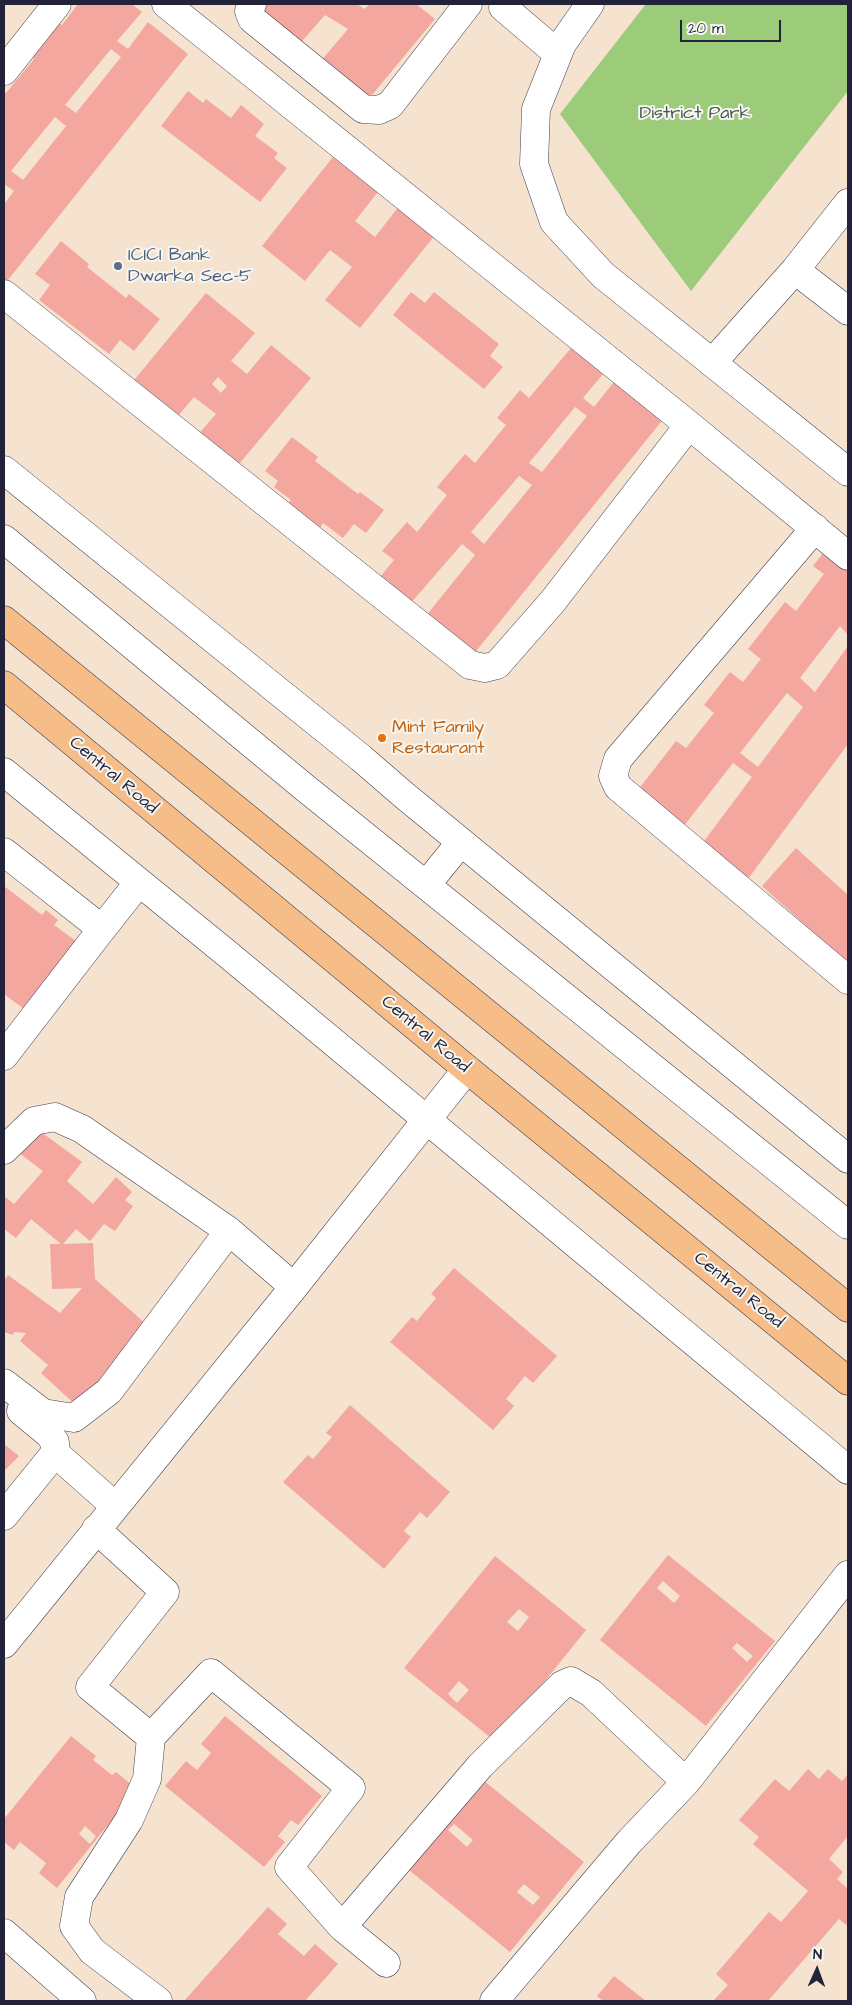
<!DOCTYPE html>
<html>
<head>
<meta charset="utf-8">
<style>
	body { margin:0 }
	#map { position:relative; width:852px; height:2005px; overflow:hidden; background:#f5e3cf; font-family:"Architects Daughter",sans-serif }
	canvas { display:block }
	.frame { position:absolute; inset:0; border:5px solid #22223b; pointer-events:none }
	.north { position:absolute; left:792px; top:1945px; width:50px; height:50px; -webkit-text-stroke:4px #f6f6f2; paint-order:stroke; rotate:2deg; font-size:14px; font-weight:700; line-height:20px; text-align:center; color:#22223b }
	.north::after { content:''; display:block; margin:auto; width:18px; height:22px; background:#22223b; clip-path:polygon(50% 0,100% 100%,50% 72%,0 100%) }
	.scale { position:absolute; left:680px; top:20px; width:101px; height:22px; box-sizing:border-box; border:2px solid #22223b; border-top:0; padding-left:6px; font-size:15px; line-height:18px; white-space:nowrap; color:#22223b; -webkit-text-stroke:4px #f6f6f2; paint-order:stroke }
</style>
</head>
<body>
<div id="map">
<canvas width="852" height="2005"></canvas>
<div class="frame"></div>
<div class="north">N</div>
<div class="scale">20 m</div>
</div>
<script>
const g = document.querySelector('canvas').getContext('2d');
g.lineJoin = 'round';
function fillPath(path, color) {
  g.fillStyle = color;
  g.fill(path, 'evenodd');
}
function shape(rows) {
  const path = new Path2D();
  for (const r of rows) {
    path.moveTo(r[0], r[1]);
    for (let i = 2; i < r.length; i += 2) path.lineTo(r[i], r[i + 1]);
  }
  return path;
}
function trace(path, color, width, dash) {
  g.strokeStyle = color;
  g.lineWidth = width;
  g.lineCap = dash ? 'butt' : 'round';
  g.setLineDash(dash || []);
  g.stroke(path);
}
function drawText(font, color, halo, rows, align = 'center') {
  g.font = font + ' "Architects Daughter",sans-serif';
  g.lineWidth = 4;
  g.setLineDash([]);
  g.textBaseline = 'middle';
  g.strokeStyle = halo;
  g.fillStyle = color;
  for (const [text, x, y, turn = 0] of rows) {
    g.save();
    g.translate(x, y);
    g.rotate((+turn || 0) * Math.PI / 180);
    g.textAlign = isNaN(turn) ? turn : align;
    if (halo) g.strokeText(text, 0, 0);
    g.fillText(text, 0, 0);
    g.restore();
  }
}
const green = shape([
	[646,4,848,4,848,91,691,291,560,114]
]);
const building = shape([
	[78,4,132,4,142,12,117,41,128,49,148,22,188,54,4,285,4,204,14,191,4,184,4,91,6,93,34,59,28,54,56,20,62,25],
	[111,49,121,57,76,113,65,105],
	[55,117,66,126,23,180,11,171],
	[258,4,356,4,365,9,369,4,416,4,435,19,367,101,320,62,348,29,325,15,296,48,252,11],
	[188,91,203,103,206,99,231,118,241,105,264,124,255,136,278,153,274,158,287,168,260,202,161,126],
	[333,157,378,192,355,221,375,237,400,205,436,234,360,328,325,300,352,267,330,250,305,281,262,246],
	[61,241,89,264,87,267,126,298,129,294,160,319,134,351,120,340,109,354,39,300,50,285,35,274],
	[411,292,425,303,434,292,499,344,490,356,503,367,484,389,393,315],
	[206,293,255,333,231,361,247,374,271,345,311,378,234,470,195,438,216,414,194,397,174,421,130,385],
	[218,377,227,386,221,393,212,384],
	[571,348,603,374,583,398,594,407,621,373,669,412,469,660,421,622,475,555,462,544,410,604,379,578,394,560,382,551,407,522,417,532,447,495,437,487,465,454,475,463,506,425,497,418,520,390,529,398],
	[575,407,587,416,542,472,529,463],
	[519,476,532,485,484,544,471,532],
	[292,437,318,457,315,461,358,494,360,492,384,510,366,533,354,524,343,538,323,523,320,528,288,503,291,500,274,487,278,481,265,471],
	[828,547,848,563,848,635,840,626,800,678,815,692,848,646,848,744,745,883,698,849,752,777,733,763,680,831,634,795,676,741,686,748,714,713,704,705,730,672,743,682,761,659,748,649,785,602,796,611,824,574,813,566],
	[787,693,803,707,758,767,740,753],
	[796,848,848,895,848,964,762,886],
	[4,886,42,915,46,910,58,920,54,925,76,941,24,1009,4,994],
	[37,1129,82,1162,67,1181,93,1204,116,1177,132,1192,125,1200,133,1206,115,1231,104,1224,90,1241,76,1229,63,1244,93,1243,95,1279,146,1324,80,1409,41,1373,48,1365,20,1341,26,1333,14,1332,13,1335,4,1332,4,1281,8,1275,60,1313,82,1288,52,1289,50,1244,61,1244,31,1219,16,1238,4,1229,4,1196,14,1204,43,1171,19,1153],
	[454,1268,557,1356,533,1383,525,1376,506,1399,514,1406,493,1430,390,1342,412,1317,417,1321,436,1298,431,1294],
	[350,1405,450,1492,427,1518,420,1512,404,1531,411,1537,384,1569,283,1482,308,1455,313,1459,332,1437,326,1433],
	[4,1444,19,1456,4,1471],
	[668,1555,775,1641,706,1726,600,1640],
	[663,1581,680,1596,674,1603,657,1588],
	[737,1643,753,1656,747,1662,732,1648],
	[495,1556,586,1630,496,1742,404,1668],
	[519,1609,529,1617,518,1631,507,1622],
	[459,1681,469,1690,457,1703,448,1694],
	[225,1716,322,1796,298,1825,291,1820,278,1836,285,1842,264,1867,165,1786,186,1761,197,1770,211,1753,201,1744],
	[71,1736,96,1756,93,1760,112,1775,116,1772,137,1789,57,1888,39,1873,46,1863,20,1842,14,1850,4,1842,4,1819],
	[85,1826,96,1836,90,1844,79,1834],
	[808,1769,819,1779,828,1769,842,1781,848,1774,848,1836,829,1859,843,1872,837,1879,848,1889,848,1922,846,1925,839,1919,768,2001,713,2001,728,1985,716,1974,769,1912,781,1922,808,1891,753,1844,759,1837,739,1820,775,1779,789,1791],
	[478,1776,584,1862,510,1952,404,1866],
	[454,1824,473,1840,467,1847,448,1830],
	[524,1884,540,1897,533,1905,517,1892],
	[268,1907,287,1924,278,1934,304,1956,315,1944,338,1964,305,2001,184,2001],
	[614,1976,646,2001,603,2001,597,1996]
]);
const minor = shape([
	[166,4,689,425,848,556],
	[252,4,249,11,252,19,363,109,379,110,390,105,468,4],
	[506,4,503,7,558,54],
	[590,4,562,44,536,109,534,164,554,222,603,275,848,472],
	[4,71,57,4],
	[795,270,848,311],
	[4,294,470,665,485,668,497,665,553,601,689,425],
	[712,363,795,270,848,203],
	[4,470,361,758,405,796,848,1159],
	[815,528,618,759,613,776,618,787,848,980],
	[4,539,304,787,848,1225],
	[4,772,225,952,848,1470],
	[4,852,102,929,4,1056],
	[426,885,461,842],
	[102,929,139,882],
	[4,1150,34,1121,55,1117,82,1129,229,1231,294,1287],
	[4,1383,43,1413,74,1418,109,1391,229,1231],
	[55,1453,115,1506],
	[4,1516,55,1453,55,1442,49,1434,21,1411],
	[96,1529,165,1592,90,1687,151,1737,211,1673,351,1788,289,1867,342,1927,386,1963],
	[4,1644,294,1287,467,1069],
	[151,1737,147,1779,129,1820,79,1897,74,1926,92,1951,158,2001],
	[342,1927,480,1766,562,1685,571,1681,591,1693,686,1782],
	[4,1933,82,2001],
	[494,2001,629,1842,686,1782,848,1575]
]);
const major = shape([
	[4,620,848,1308],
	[4,685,467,1069,848,1381]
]);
const markers = [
	[118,266,5,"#5c6f8a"],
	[382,738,5,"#e8710a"]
];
const parkNames = [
	["District Park",695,114]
];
const serviceNames = [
	["ICICI Bank",128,256],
	["Dwarka Sec-5",128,277]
];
const foodNames = [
	["Mint Family",392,728],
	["Restaurant",392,749]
];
const streetNames = [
	["Central Road",113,776,40],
	["Central Road",425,1035,40],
	["Central Road",738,1291,39]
];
fillPath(green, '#9ccb79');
fillPath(building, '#f3a79f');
trace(minor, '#423f51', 29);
trace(major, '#423f51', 29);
trace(minor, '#fff', 28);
trace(major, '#f7bd88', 28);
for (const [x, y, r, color] of markers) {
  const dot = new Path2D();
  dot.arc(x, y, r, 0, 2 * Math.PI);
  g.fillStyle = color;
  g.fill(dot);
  trace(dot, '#f6f6f2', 2);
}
drawText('18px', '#47554e', '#f6f6f2', parkNames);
drawText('18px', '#4e5e75', '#f6f6f2', serviceNames, 'left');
drawText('18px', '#c56008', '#f6f6f2', foodNames, 'left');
drawText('18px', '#22223b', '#f6f6f2', streetNames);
</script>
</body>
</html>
